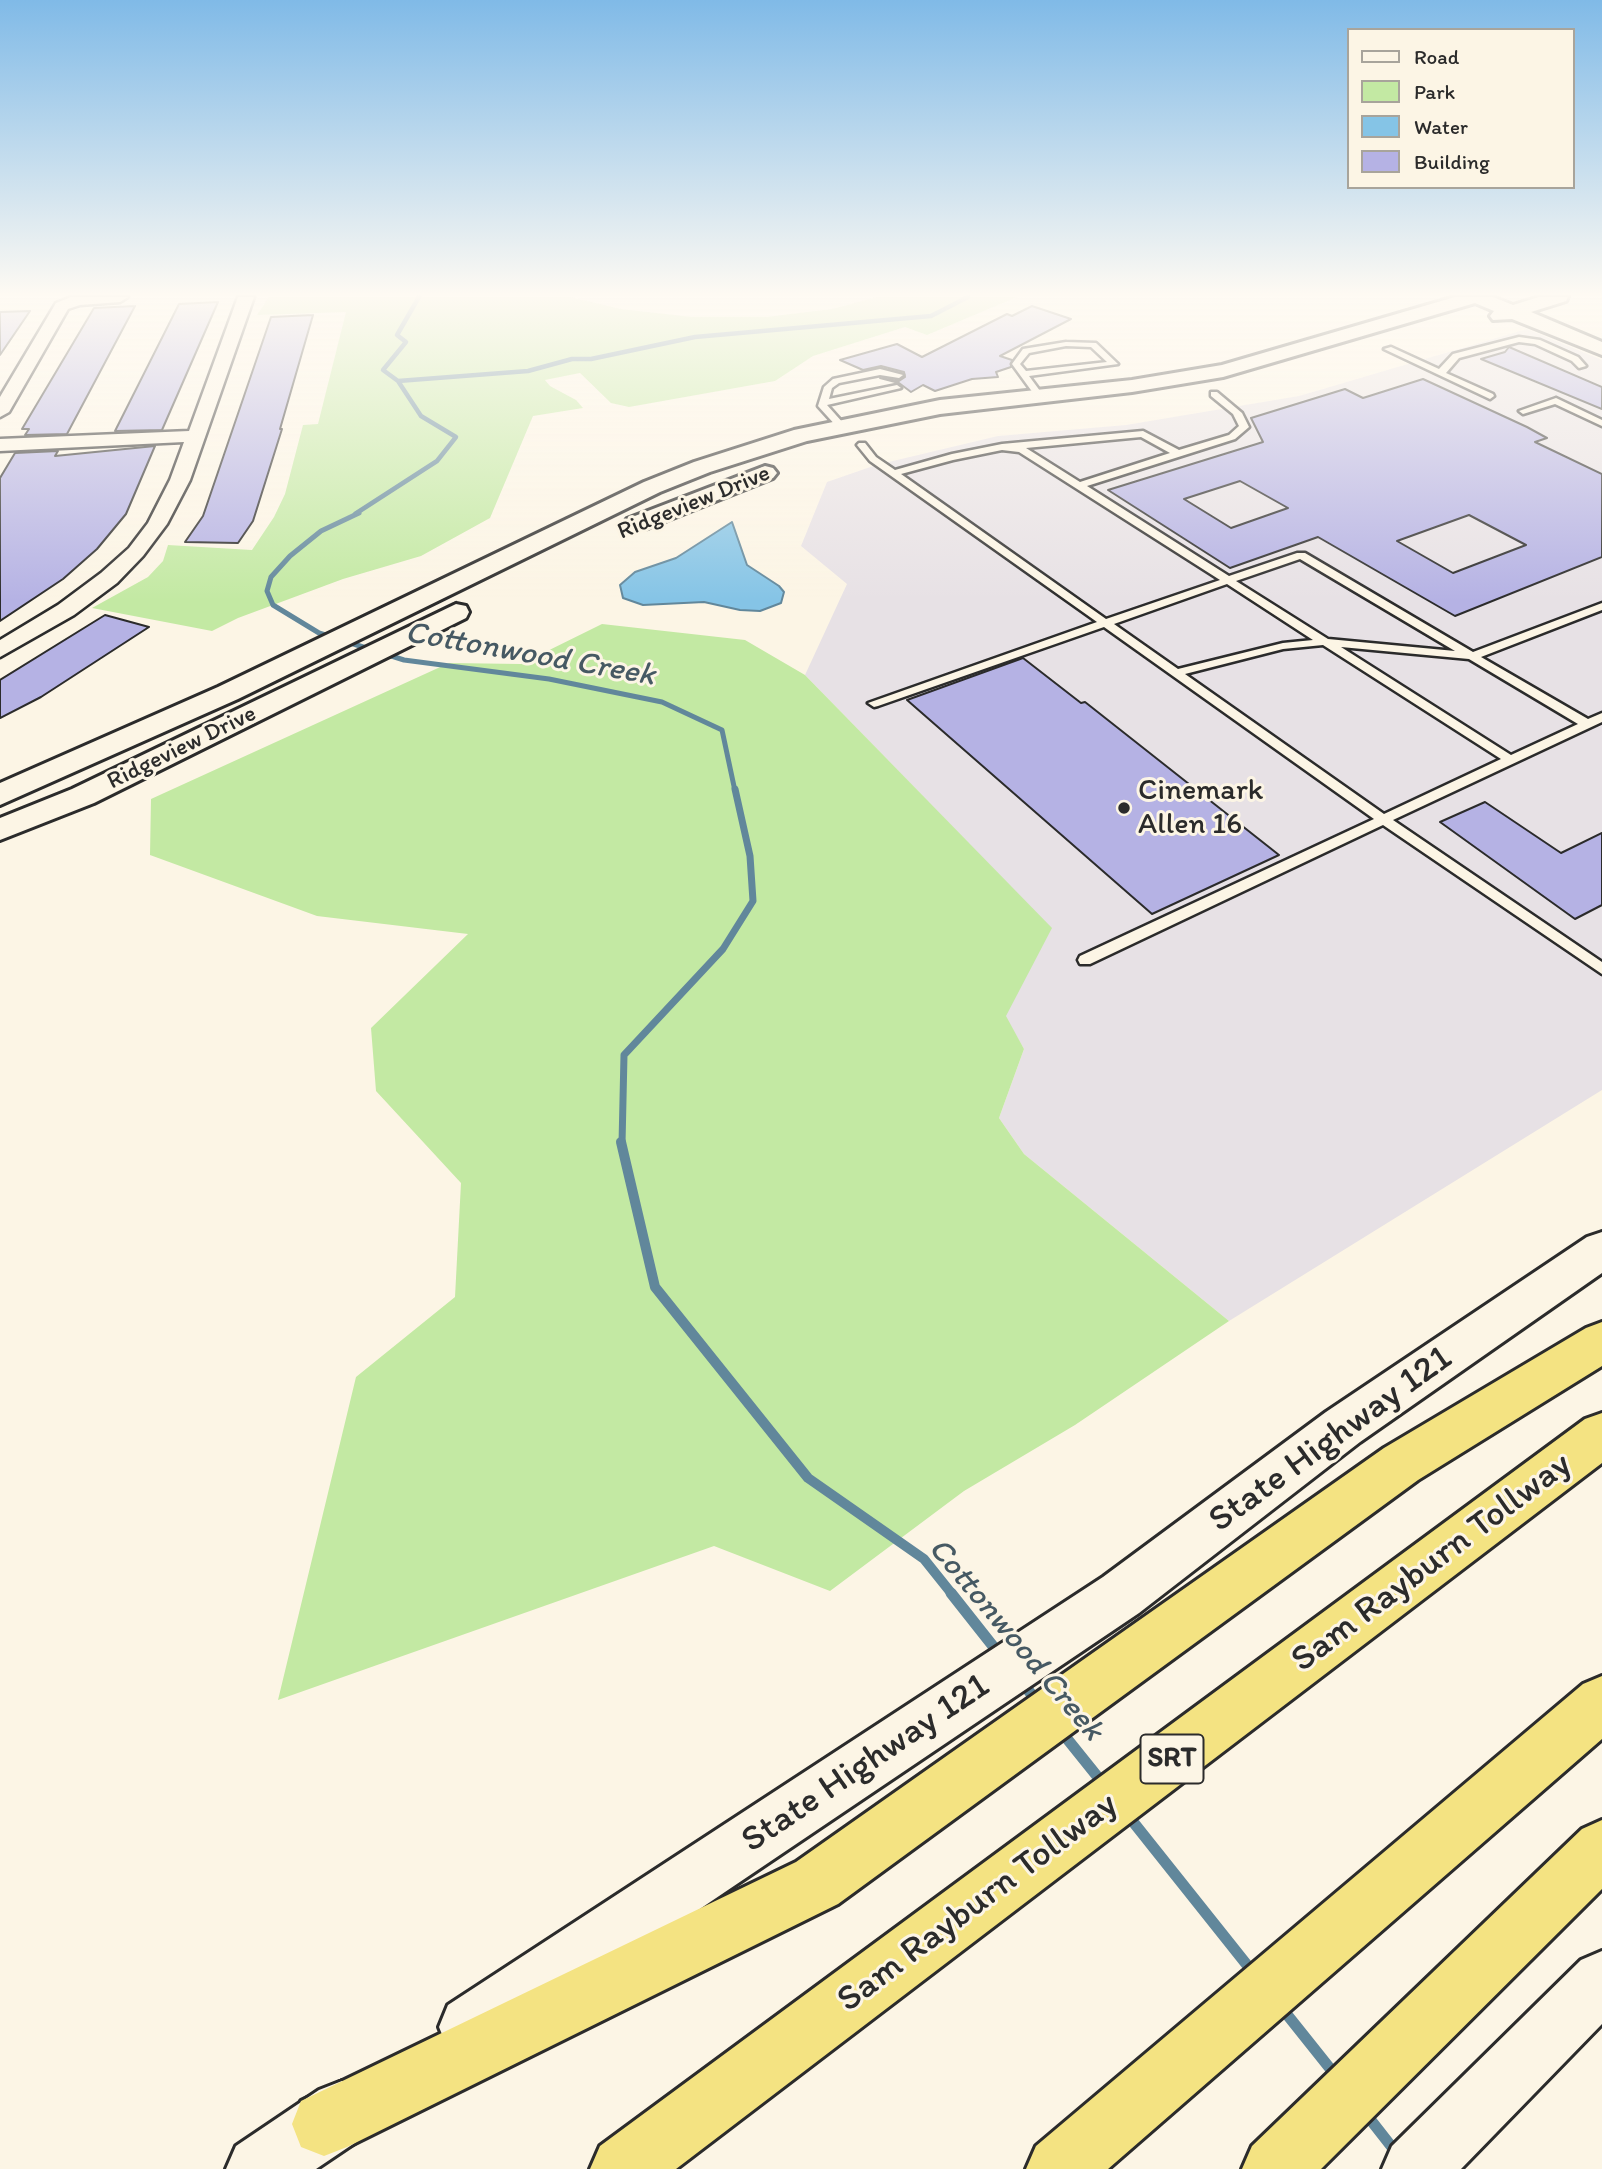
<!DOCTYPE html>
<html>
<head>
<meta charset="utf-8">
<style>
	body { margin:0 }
	#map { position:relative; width:1602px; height:2169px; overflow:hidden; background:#fcf5e5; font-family:Itim,sans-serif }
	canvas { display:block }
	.legend { position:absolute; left:1347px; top:28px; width:228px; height:161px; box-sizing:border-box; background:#fcf5e5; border:2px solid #a8a49b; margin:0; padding:9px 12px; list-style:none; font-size:21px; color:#2b2b2b }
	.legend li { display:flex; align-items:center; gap:14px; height:35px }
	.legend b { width:35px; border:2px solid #a8a49b }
</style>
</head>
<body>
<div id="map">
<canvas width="1602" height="2169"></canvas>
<ul class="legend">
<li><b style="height:9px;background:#fcf5e5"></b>Road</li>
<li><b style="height:19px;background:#c3e9a3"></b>Park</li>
<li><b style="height:19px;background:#85c4e6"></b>Water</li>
<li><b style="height:19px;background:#b5b2e4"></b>Building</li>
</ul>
</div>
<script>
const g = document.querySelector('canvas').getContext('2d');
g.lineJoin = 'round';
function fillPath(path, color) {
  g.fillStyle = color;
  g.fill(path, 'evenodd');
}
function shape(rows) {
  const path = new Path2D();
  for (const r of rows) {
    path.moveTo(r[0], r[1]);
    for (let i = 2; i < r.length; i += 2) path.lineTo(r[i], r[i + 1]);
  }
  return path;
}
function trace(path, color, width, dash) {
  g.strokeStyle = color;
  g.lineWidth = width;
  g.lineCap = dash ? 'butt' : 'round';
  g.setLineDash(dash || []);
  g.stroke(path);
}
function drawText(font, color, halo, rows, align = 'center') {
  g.font = font + ' Itim,sans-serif';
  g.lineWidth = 6;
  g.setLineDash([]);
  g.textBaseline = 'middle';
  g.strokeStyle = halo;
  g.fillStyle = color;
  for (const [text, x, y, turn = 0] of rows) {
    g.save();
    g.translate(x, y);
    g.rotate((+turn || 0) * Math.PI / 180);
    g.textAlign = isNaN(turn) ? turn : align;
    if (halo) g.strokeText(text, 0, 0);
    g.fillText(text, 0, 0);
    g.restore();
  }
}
const built = shape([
	[1527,329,1602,360,1602,1090,1229,1321,1024,1154,999,1118,1024,1049,1005,1016,1051,928,805,675,847,584,801,546,827,482,876,465,998,436,1126,425,1299,396]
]);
const green = shape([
	[269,297,570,297,621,309,692,317,766,317,832,309,877,297,1017,297,927,335,905,327,813,356,775,381,629,407,611,403,580,373,545,380,550,386,576,400,583,408,533,416,490,518,421,556,343,579,238,618,212,631,92,608,148,577,163,561,168,545,252,550,274,517,285,494,303,425,318,424,346,312,257,315],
	[602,624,745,640,805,675,1052,928,1006,1016,1024,1049,999,1118,1024,1154,1229,1321,1075,1425,964,1491,830,1591,714,1546,278,1700,356,1377,455,1297,461,1183,376,1091,371,1028,468,934,317,916,150,855,151,799,449,663,521,664]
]);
const water = shape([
	[732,522,747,565,779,586,784,592,781,603,760,611,740,610,704,602,643,605,623,598,620,585,635,572,676,558,732,522]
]);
const streamFar4 = shape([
	[398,381,528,371,572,359,591,359,695,337,931,316,968,297],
	[355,514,437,461,456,437,421,416,398,381,383,370,406,342,397,335,419,297]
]);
const streamFar3 = shape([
	[359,513,321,531,290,556,271,577,267,591,273,605,319,633,404,660,549,679,662,702,722,730,735,791]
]);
const streamFar2 = shape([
	[622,1144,624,1055,723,949,753,901,750,856,735,789]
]);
const streamFar1 = shape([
	[621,1142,655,1287,808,1478,924,1559,952,1594]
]);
const stream = shape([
	[951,1593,1000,1655],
	[1021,1681,1039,1704],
	[1060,1730,1105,1786],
	[1126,1813,1255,1975],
	[1281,2007,1336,2076],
	[1366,2114,1409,2169]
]);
const building = shape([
	[218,302,162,430,115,431,179,304,218,302],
	[135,306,67,434,25,435,29,429,22,429,94,308,135,306],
	[1032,306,1071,319,1000,356,1012,360,1011,367,996,372,998,377,972,379,935,391,923,385,911,392,899,383,880,378,899,381,905,377,904,372,881,366,863,370,840,360,897,344,922,357,1007,314,1012,316,1032,306],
	[30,311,0,355,0,312,30,311],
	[313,315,280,429,282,429,253,521,238,543,185,542,203,516,271,317,313,315],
	[1509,347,1602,387,1602,409,1481,359,1505,352,1509,347],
	[1423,379,1527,427,1547,438,1535,442,1602,474,1602,557,1455,616,1318,537,1230,568,1108,490,1263,442,1251,418,1345,389,1363,398,1423,379],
	[1240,481,1288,508,1231,528,1184,499,1240,481],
	[1469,515,1526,545,1453,573,1397,541,1469,515],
	[155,446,126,514,97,549,63,579,0,621,0,478,15,453,58,451,55,456,155,446],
	[105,615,149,627,41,697,0,718,0,680,105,615],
	[1023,658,1081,703,1085,702,1279,855,1152,914,907,700,1023,658],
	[1485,802,1561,853,1602,833,1602,905,1575,919,1440,822,1485,802]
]);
const service = shape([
	[1519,337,1540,340,1578,357,1586,366,1579,368,1572,361,1535,344,1519,342,1459,358,1446,373,1493,394,1494,396,1490,399,1384,349,1391,347,1439,369,1453,354,1519,337],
	[1066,342,1096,343,1118,364,1029,376,1043,395,1036,397,1012,364,1023,349,1066,342],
	[1066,346,1091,347,1107,362,1026,371,1020,364,1029,353,1066,346],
	[880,369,903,375,899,378,880,375,839,383,832,388,829,399,897,385,901,388,827,405,844,424,844,428,838,428,818,406,824,387,833,379,880,369],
	[1211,392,1217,392,1242,413,1249,427,1235,439,1087,486,1229,576,1297,553,1305,553,1473,652,1602,603,1602,610,1481,657,1588,719,1602,713,1602,722,1393,820,1602,962,1602,974,1383,825,1090,964,1080,964,1078,960,1080,956,1374,819,1104,627,878,706,874,707,868,703,1097,622,870,461,857,445,859,443,865,443,876,457,895,470,952,454,1002,444,1143,431,1179,450,1229,435,1239,426,1233,414,1211,396,1211,392],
	[1141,437,1170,453,1080,482,1026,448,1141,437],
	[1002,450,1019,452,1220,580,1106,619,901,474,953,460,1002,450],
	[1300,559,1455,651,1328,639,1236,581,1300,559],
	[1227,584,1313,640,1283,643,1178,669,1114,624,1227,584],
	[1323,645,1501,759,1384,814,1185,674,1283,649,1323,645],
	[1341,647,1469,659,1578,724,1511,755,1341,647],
	[1556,398,1602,420,1602,426,1555,404,1523,414,1519,411,1556,398]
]);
const minor = shape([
	[71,297,128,297,120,302,80,305,68,309,9,412,0,417,0,397,56,303,71,297],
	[238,297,254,297,190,480,167,524,143,556,117,583,74,615,0,657,0,640,58,605,101,573,129,548,148,523,170,480,184,442,0,451,0,439,189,431,238,297]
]);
const secondary = shape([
	[1455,297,1493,297,1513,305,1539,297,1568,297,1566,301,1531,312,1602,342,1602,355,1512,319,1493,320,1490,316,1494,311,1475,303,1223,377,1132,392,940,414,807,441,710,472,660,492,238,699,0,805,0,783,218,687,644,482,694,462,794,430,940,400,1132,380,1222,365,1455,297],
	[765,466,773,468,777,473,773,478,645,529,627,529,624,524,627,519,765,466],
	[456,604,466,606,469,612,466,618,94,803,0,840,0,818,72,789,456,604],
	[1602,1232,1602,1273,1360,1442,1139,1613,492,2049,470,2058,448,2049,439,2027,448,2005,1103,1577,1326,1412,1587,1237,1602,1232],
	[1602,1951,1602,2024,1461,2169,1382,2169,1392,2146,1581,1960,1602,1951],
	[342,2081,365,2090,374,2113,365,2136,316,2169,226,2169,236,2146,319,2090,342,2081]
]);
const motorway = shape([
	[1602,1322,1602,1366,1418,1480,838,1904,347,2147,324,2156,301,2147,292,2124,301,2101,796,1862,1384,1448,1586,1328,1602,1322],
	[1602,1413,1602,1463,676,2169,590,2169,600,2146,1585,1419,1602,1413],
	[1602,1676,1602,1739,1108,2169,1026,2169,1036,2146,1583,1684,1602,1676],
	[1602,1820,1602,1889,1321,2169,1242,2169,1252,2146,1582,1829,1602,1820]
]);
const markers = [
	[1124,808,7,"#2b2b2b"]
];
const farStreetnames = [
	["Ridgeview Drive",694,503,-22],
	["Ridgeview Drive",182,748,-26]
];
const shields = [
	[1172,1759,63]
];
const shieldNames = [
	["SRT",1172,1759]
];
const poiNames = [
	["Cinemark",1138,791],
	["Allen 16",1138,825]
];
const waterNames = [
	["Cottonwood Creek",530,655,10],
	["Cottonwood Creek",1015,1640,50]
];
const nearStreetnames = [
	["State Highway 121",1331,1440,-36],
	["Sam Rayburn Tollway",1432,1563,-37],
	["State Highway 121",866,1764,-34],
	["Sam Rayburn Tollway",978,1903,-37]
];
fillPath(built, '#e7e1e5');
fillPath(green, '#c3e9a3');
fillPath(water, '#85c4e6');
trace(water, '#61879b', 2);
trace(streamFar4, '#61879b', 4.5);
trace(streamFar3, '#61879b', 5);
trace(streamFar2, '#61879b', 7);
trace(streamFar1, '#61879b', 10);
trace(stream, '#61879b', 11);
fillPath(building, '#b5b2e4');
trace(building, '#2b2b2b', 2);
trace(service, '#2b2b2b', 5);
trace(minor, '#2b2b2b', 5);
trace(secondary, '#2b2b2b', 6);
trace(motorway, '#2b2b2b', 6);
fillPath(service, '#fcf5e5');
fillPath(minor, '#fcf5e5');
fillPath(secondary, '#fcf5e5');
fillPath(motorway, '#f4e382');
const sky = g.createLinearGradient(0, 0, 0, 601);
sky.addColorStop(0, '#80bae7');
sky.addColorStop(0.49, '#fefaf3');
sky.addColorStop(1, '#fefaf300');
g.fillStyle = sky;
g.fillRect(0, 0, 1602, 601);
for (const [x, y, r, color] of markers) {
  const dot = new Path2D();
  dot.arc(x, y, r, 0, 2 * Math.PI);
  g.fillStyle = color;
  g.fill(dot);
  trace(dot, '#fcf5e5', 2.5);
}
drawText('24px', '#2b2b2b', '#fcf5e5', farStreetnames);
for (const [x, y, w] of shields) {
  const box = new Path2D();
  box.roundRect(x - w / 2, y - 24.5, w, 49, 5);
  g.fillStyle = '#fcf5e5';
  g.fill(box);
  trace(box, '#2b2b2b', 2);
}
drawText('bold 28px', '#2b2b2b', null, shieldNames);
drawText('30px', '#2b2b2b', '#fcf5e5', poiNames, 'left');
drawText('italic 32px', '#465963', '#fcf5e5', waterNames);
drawText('37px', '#2b2b2b', '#fcf5e5', nearStreetnames);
</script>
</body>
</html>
